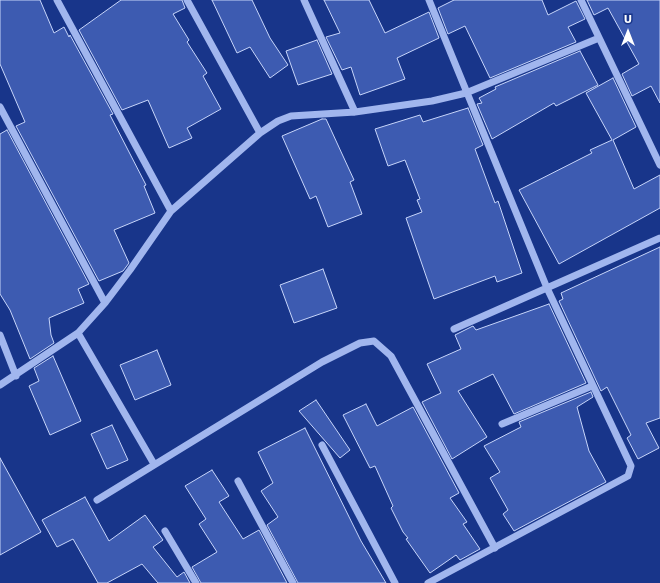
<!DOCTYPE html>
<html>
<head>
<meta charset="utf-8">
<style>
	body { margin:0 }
	#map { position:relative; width:660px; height:583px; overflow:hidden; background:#18358a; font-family:"Work Sans",sans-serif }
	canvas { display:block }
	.north { position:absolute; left:608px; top:12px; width:40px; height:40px; -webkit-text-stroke:3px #18358a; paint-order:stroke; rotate:0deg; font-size:11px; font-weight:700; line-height:16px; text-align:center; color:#fff }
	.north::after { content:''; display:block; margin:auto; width:14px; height:18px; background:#fff; clip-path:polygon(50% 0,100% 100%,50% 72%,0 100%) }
</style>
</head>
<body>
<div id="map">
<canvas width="660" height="583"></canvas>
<div class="north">U</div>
</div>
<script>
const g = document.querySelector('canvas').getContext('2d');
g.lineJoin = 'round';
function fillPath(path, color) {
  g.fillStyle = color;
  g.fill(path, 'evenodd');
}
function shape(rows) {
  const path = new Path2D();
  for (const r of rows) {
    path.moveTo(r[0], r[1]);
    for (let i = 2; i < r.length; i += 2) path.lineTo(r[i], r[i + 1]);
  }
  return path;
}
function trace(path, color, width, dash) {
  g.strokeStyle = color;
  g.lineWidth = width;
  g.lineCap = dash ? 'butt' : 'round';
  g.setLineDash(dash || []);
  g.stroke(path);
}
const building = shape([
	[0,0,40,0,54,33,64,27,69,37,70,35,113,114,110,115,111,117,146,185,144,186,155,213,114,230,129,263,123,271,99,281,16,126,25,122,0,64,0,0],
	[121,0,182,0,185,8,173,14,189,40,187,42,207,73,203,76,221,109,187,128,192,138,169,148,148,100,122,110,79,30,121,0],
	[212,0,252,0,270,38,288,65,270,78,250,47,237,53,212,0],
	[324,0,369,0,385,33,429,12,439,38,397,58,405,79,360,95,351,67,342,70,326,37,340,33,324,0],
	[454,0,542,0,548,15,576,1,585,19,568,27,576,42,490,78,465,26,448,34,438,8,454,0],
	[587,0,660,0,660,103,651,86,632,96,622,74,639,64,608,8,594,15,587,0],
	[317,40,332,74,298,85,286,51,317,40],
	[580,51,598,85,556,106,554,103,492,139,477,104,482,103,479,98,496,89,495,87,580,51],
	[613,78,636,127,613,140,634,189,660,175,660,208,559,264,519,190,592,153,590,150,612,140,586,93,613,78],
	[468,108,483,145,475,149,495,203,498,201,522,273,497,282,495,276,434,299,406,218,422,212,417,200,420,199,405,160,388,166,375,129,420,115,423,122,468,108],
	[322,119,326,119,354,180,350,182,362,214,328,227,316,196,310,199,282,136,322,119],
	[7,130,89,284,78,289,84,303,49,318,51,335,54,343,30,359,10,310,0,294,0,134,7,130],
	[660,247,660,418,646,423,659,448,638,459,627,438,631,435,607,387,601,391,559,301,563,299,561,293,660,247],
	[323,269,337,308,294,323,280,285,323,269],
	[549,304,586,383,514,414,493,374,458,391,487,437,452,459,422,402,441,393,427,364,461,349,455,335,473,326,476,330,549,304],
	[157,350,171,385,135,400,120,365,157,350],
	[53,356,81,421,50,435,29,386,39,381,34,368,53,356],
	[591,392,593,397,577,407,589,451,606,482,514,531,503,514,508,510,490,478,500,472,484,446,521,427,519,422,591,392],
	[316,400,350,450,340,458,299,411,316,400],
	[366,404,377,426,413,407,459,493,450,498,467,522,463,524,480,549,460,560,456,555,430,573,406,539,408,538,403,532,391,508,393,506,375,466,370,468,343,415,366,404],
	[112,425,128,460,107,469,91,434,112,425],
	[305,428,361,541,386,583,298,583,267,525,278,517,261,491,273,483,258,452,305,428],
	[0,458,41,532,0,555,0,458],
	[212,470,229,496,219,502,243,539,259,530,287,583,201,583,192,567,217,552,199,524,206,519,185,486,212,470],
	[85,497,109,541,145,515,163,540,153,547,177,577,184,572,190,583,158,583,142,564,107,583,98,583,73,539,57,547,42,520,85,497]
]);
const minor = shape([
	[57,0,171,211],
	[187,0,260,133],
	[304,0,355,112],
	[581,0,660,165],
	[0,107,105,303],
	[454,329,660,238],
	[78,333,154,464],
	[0,335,16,376],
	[0,385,78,333,105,303,130,270,171,211,260,133,278,121,291,116,355,112,432,101,466,93,599,38],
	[502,424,592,386],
	[322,445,395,583],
	[238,481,293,583],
	[97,500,322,362,360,343,374,341,391,356,495,548],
	[165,531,196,583],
	[428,583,628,476,631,466,547,288,429,0]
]);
fillPath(building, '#3d5bb1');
trace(building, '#c7d5fa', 1);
trace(minor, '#a1b6ee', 7);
</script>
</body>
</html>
